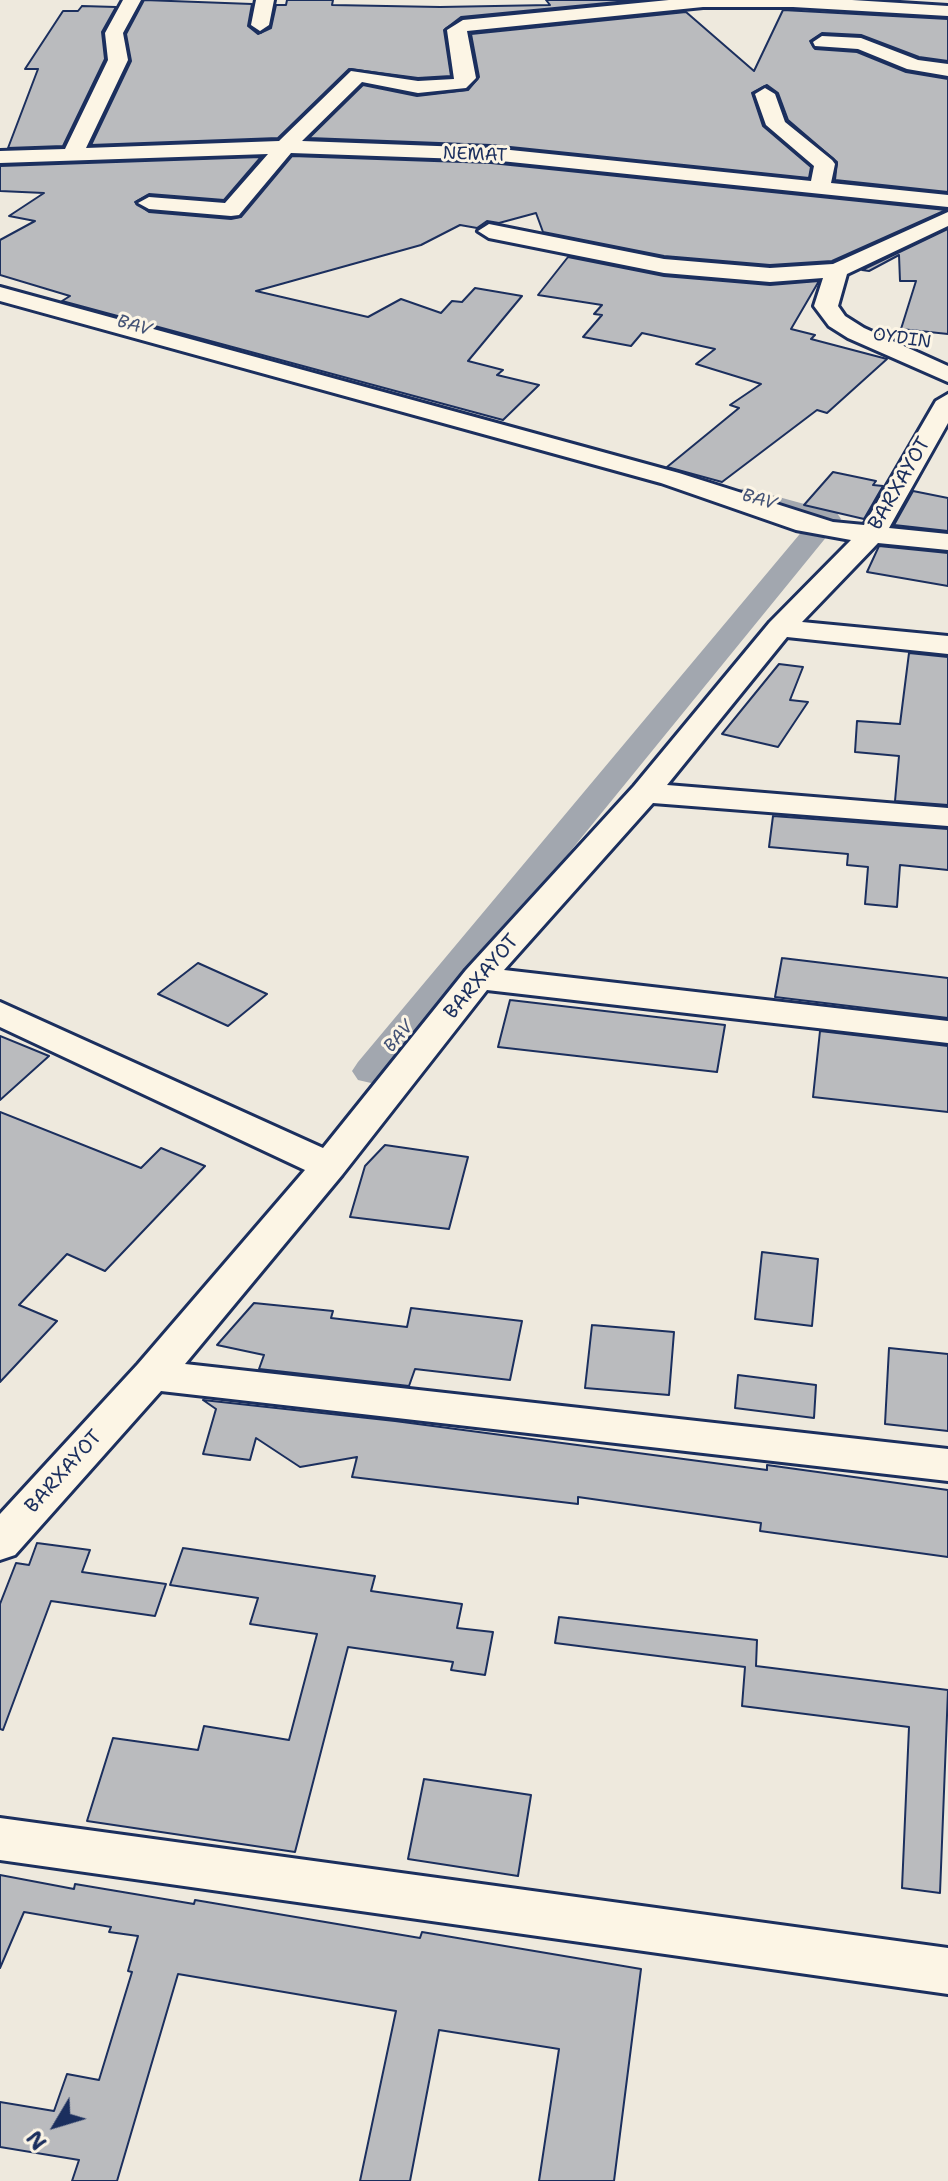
<!DOCTYPE html>
<html>
<head>
<meta charset="utf-8">
<style>
	body { margin:0 }
	#map { position:relative; width:948px; height:2181px; overflow:hidden; background:#eee9dd; font-family:"Shantell Sans",sans-serif }
	canvas { display:block }
	.north { position:absolute; left:16px; top:2085px; width:80px; height:80px; -webkit-text-stroke:6px #fcf5e5; paint-order:stroke; rotate:232deg; font-size:22px; font-weight:700; line-height:32px; text-align:center; color:#1b2f5e }
	.north::after { content:''; display:block; margin:auto; width:28px; height:36px; background:#1b2f5e; clip-path:polygon(50% 0,100% 100%,50% 72%,0 100%) }
</style>
</head>
<body>
<div id="map">
<canvas width="948" height="2181"></canvas>
<div class="north">N</div>
</div>
<script>
const g = document.querySelector('canvas').getContext('2d');
g.lineJoin = 'round';
function shape(rows) {
  const path = new Path2D();
  for (const r of rows) {
    path.moveTo(r[0], r[1]);
    for (let i = 2; i < r.length; i += 2) path.lineTo(r[i], r[i + 1]);
  }
  return path;
}
function fillPath(path, color) {
  g.fillStyle = color;
  g.fill(path, 'evenodd');
}
function trace(path, color, width, dash) {
  g.strokeStyle = color;
  g.lineWidth = width;
  g.lineCap = dash ? 'butt' : 'round';
  g.setLineDash(dash || []);
  g.stroke(path);
}
function drawText(font, color, halo, rows, align = 'center') {
  g.font = font + ' "Shantell Sans",sans-serif';
  g.lineWidth = 6;
  g.setLineDash([]);
  g.textBaseline = 'middle';
  g.strokeStyle = halo;
  g.fillStyle = color;
  for (const [text, x, y, turn = 0] of rows) {
    g.save();
    g.translate(x, y);
    g.rotate((+turn || 0) * Math.PI / 180);
    g.textAlign = isNaN(turn) ? turn : align;
    if (halo) g.strokeText(text, 0, 0);
    g.fillText(text, 0, 0);
    g.restore();
  }
}
const canal = shape([
	[746,488,837,513,841,519,384,1080,371,1083,358,1080,352,1071,358,1062,809,523,736,502,732,496,736,490,746,488]
]);
const building = shape([
	[144,0,252,4,248,26,258,34,271,28,276,5,286,5,287,0,333,0,332,5,440,7,550,5,546,0,638,0,461,17,444,30,451,76,418,78,349,69,278,138,91,145,131,61,126,34,144,0],
	[82,6,116,7,102,32,105,59,63,146,8,148,38,69,25,69,63,11,78,11,82,6],
	[783,10,948,19,948,61,919,57,861,35,822,33,810,41,815,49,857,52,906,72,948,79,948,192,835,180,837,162,788,120,778,93,767,85,752,93,763,126,811,167,809,178,491,145,309,138,363,85,417,96,468,90,479,77,471,34,686,12,754,71,783,10],
	[292,156,491,163,946,210,832,261,770,265,664,256,543,232,536,213,499,223,487,221,477,228,460,225,421,245,256,291,368,317,401,299,441,313,452,301,462,302,475,288,522,296,468,361,503,370,497,375,539,385,503,420,62,301,70,296,0,275,0,240,35,221,9,216,44,193,0,191,0,166,261,157,224,200,149,194,135,202,149,212,231,219,241,217,292,156],
	[948,229,948,334,901,329,916,281,900,281,899,255,869,271,862,270,948,229],
	[568,257,664,276,770,285,819,281,791,329,815,335,811,339,887,359,827,413,817,410,722,482,667,467,739,408,730,405,761,384,696,364,715,349,642,333,631,346,583,337,602,315,594,314,602,305,538,295,568,257],
	[833,472,876,481,873,485,883,486,864,519,804,505,833,472],
	[913,491,948,498,948,531,894,525,913,491],
	[879,546,948,553,948,586,867,572,879,546],
	[909,653,948,657,948,805,895,801,899,756,855,752,857,721,900,724,909,653],
	[779,664,803,667,790,700,808,702,778,747,722,734,779,664],
	[773,816,948,829,948,870,900,865,897,907,865,904,868,867,847,865,848,854,769,847,773,816],
	[782,958,948,978,948,1018,775,997,782,958],
	[198,963,267,994,228,1026,158,994,198,963],
	[510,1000,725,1025,717,1072,498,1047,510,1000],
	[820,1031,948,1046,948,1112,813,1097,820,1031],
	[0,1036,49,1056,0,1100,0,1036],
	[0,1112,141,1168,161,1148,205,1166,105,1271,67,1254,19,1305,57,1321,0,1382,0,1112],
	[385,1145,468,1157,449,1229,350,1217,365,1166,385,1145],
	[762,1252,818,1259,812,1326,755,1319,762,1252],
	[254,1303,333,1311,331,1318,407,1327,411,1308,522,1321,510,1380,415,1369,409,1386,259,1369,264,1355,217,1345,254,1303],
	[592,1325,674,1332,669,1395,585,1388,592,1325],
	[889,1348,948,1354,948,1431,885,1424,889,1348],
	[738,1375,816,1385,814,1418,735,1408,738,1375],
	[203,1400,395,1421,767,1470,767,1465,948,1490,948,1557,760,1531,761,1523,578,1497,578,1504,352,1477,357,1457,300,1467,256,1438,250,1460,203,1454,216,1409,203,1400],
	[37,1543,90,1550,82,1572,166,1584,155,1616,51,1601,3,1730,0,1729,0,1604,16,1563,29,1565,37,1543],
	[183,1548,375,1576,371,1591,462,1604,457,1628,493,1632,485,1675,451,1670,453,1662,348,1647,295,1852,87,1821,113,1738,198,1750,204,1726,289,1740,317,1634,250,1624,258,1598,170,1585,183,1548],
	[559,1617,757,1640,756,1666,948,1690,940,1893,902,1888,909,1727,742,1706,745,1667,555,1643,559,1617],
	[424,1779,531,1795,518,1876,408,1859,424,1779],
	[0,1875,74,1889,75,1884,194,1904,195,1900,420,1938,422,1932,641,1969,614,2181,539,2181,559,2049,439,2030,410,2181,360,2181,396,2011,178,1974,117,2181,72,2181,79,2160,0,2147,0,2102,54,2111,67,2074,99,2080,132,1972,128,1971,138,1936,109,1932,111,1927,24,1912,0,1968,0,1875]
]);
const minor = shape([
	[123,0,141,0,123,33,128,60,86,148,279,141,351,71,418,81,454,79,447,30,463,20,669,0,852,0,948,6,948,16,793,7,703,7,467,31,476,78,466,88,418,93,362,82,302,141,491,148,811,181,814,166,766,125,755,94,765,88,775,94,785,122,832,160,835,164,831,183,948,195,948,207,491,160,291,153,239,215,231,216,149,209,138,203,149,197,225,203,268,154,0,163,0,151,65,149,108,60,105,33,123,0],
	[256,0,274,0,269,25,260,31,251,25,256,0],
	[822,36,861,38,918,60,948,64,948,76,907,69,858,49,815,46,813,42,822,36],
	[948,212,948,226,847,274,838,306,845,316,864,328,948,366,948,382,848,338,829,326,814,306,823,278,770,282,664,273,489,238,478,231,489,224,664,259,770,268,833,264,948,212],
	[0,287,679,473,833,522,864,525,936,401,948,394,948,423,889,528,948,534,948,550,878,543,802,622,948,636,948,654,787,637,667,785,948,808,948,826,653,803,504,970,948,1021,948,1043,487,990,342,1175,185,1364,948,1449,948,1481,161,1391,15,1555,0,1560,0,1514,138,1364,305,1170,0,1027,0,1002,323,1148,466,970,634,786,770,622,851,540,796,530,661,483,0,301,0,287],
	[0,1818,948,1948,948,1994,0,1860,0,1818]
]);
const farStreetnames = [
	["NEMAT",475,155,2],
	["OYDIN",902,339,8]
];
const farWaternames = [
	["BAV",134,326,16],
	["BAV",759,500,16],
	["BAV",399,1037,-50]
];
const streetNames = [
	["BARXAYOT",900,484,-60],
	["BARXAYOT",482,977,-50],
	["BARXAYOT",64,1472,-48]
];
fillPath(canal, '#a2a7af');
fillPath(building, '#babbbe');
trace(building, '#1b2f5e', 2);
trace(minor, '#1b2f5e', 6);
fillPath(minor, '#fcf5e5');
drawText('18px', '#1b2f5e', '#fcf5e5', farStreetnames);
drawText('italic 18px', '#445376', '#fcf5e5', farWaternames);
drawText('20px', '#1b2f5e', '#fcf5e5', streetNames);
</script>
</body>
</html>
